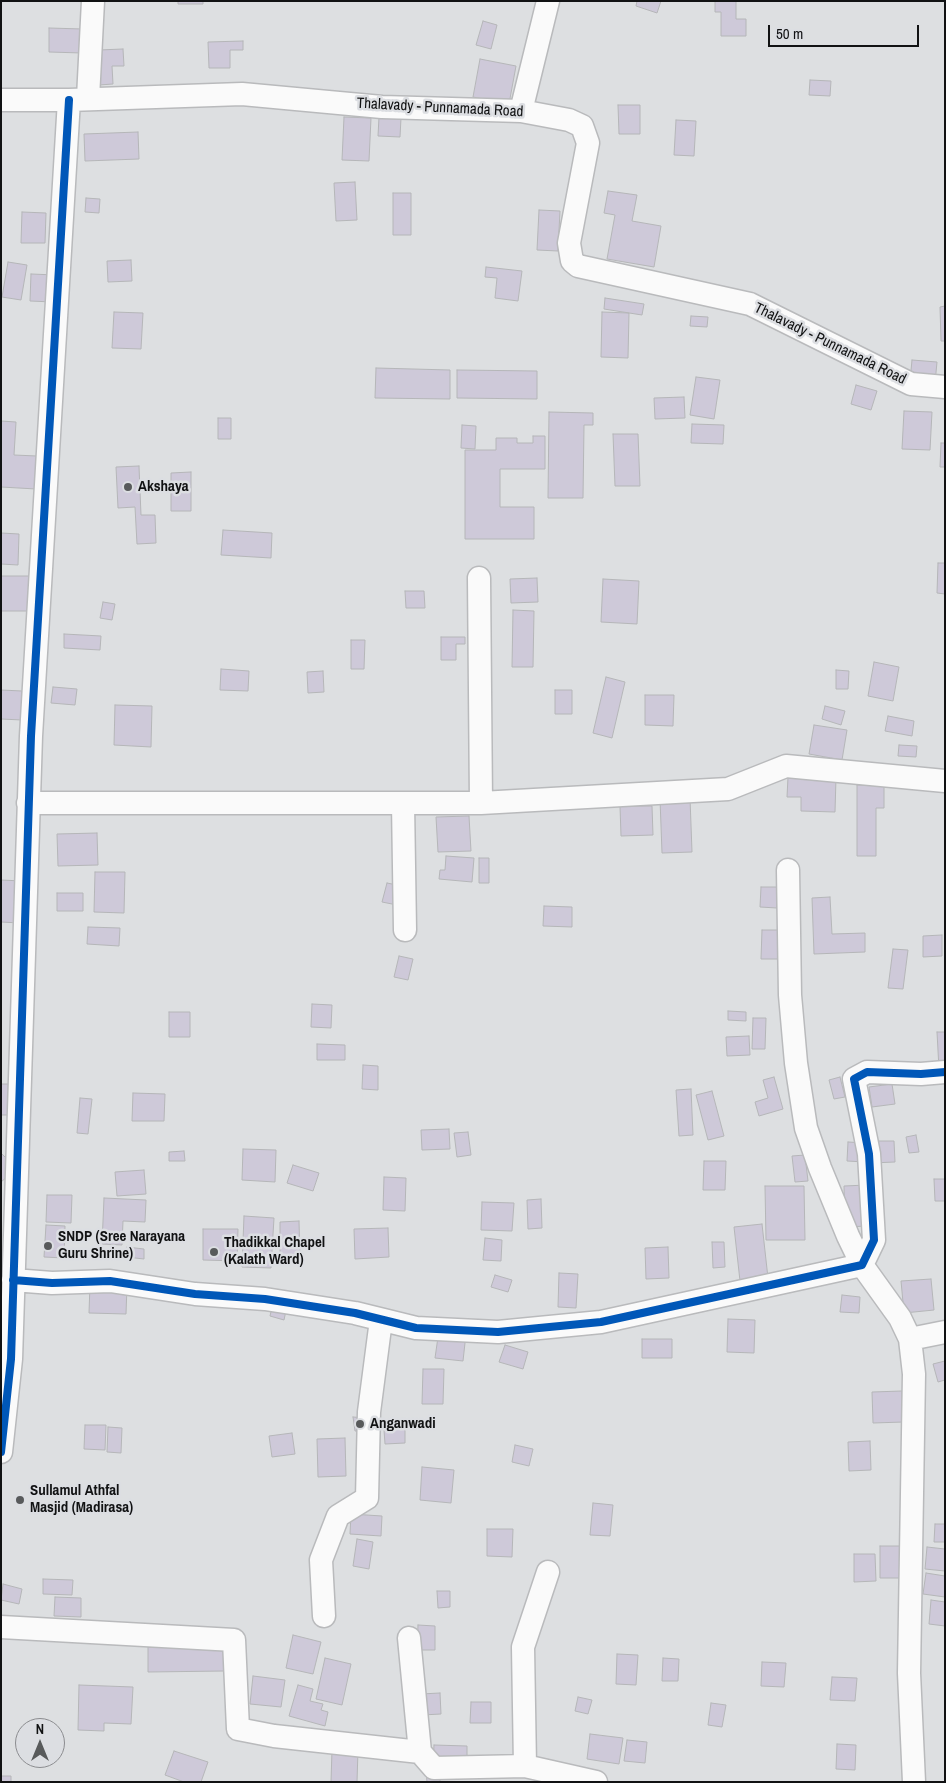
<!DOCTYPE html>
<html>
<head>
<meta charset="utf-8">
<style>
	body { margin:0 }
	#map { position:relative; width:946px; height:1783px; overflow:hidden; background:#dddfe1; font-family:"Archivo Narrow",sans-serif }
	canvas { display:block }
	.frame { position:absolute; inset:0; border:2px solid #111213; pointer-events:none }
	.north { position:absolute; left:15px; top:1718px; width:50px; height:50px; box-sizing:border-box; background:#dcdee2; border:1px solid #8b8c8f; border-radius:50%; rotate:0deg; font-size:14px; font-weight:700; line-height:20px; text-align:center; color:#111213 }
	.north::after { content:''; display:block; margin:auto; width:18px; height:22px; background:#585a5b; clip-path:polygon(50% 0,100% 100%,50% 72%,0 100%) }
	.scale { position:absolute; left:768px; top:25px; width:151px; height:22px; box-sizing:border-box; border:2px solid #111213; border-top:0; padding-left:6px; font-size:15px; line-height:18px; white-space:nowrap; color:#111213; -webkit-text-stroke:4px #dcdee2; paint-order:stroke }
</style>
</head>
<body>
<div id="map">
<canvas width="946" height="1783"></canvas>
<div class="frame"></div>
<div class="north">N</div>
<div class="scale">50 m</div>
</div>
<script>
const g = document.querySelector('canvas').getContext('2d');
g.lineJoin = 'round';
function fillPath(path, color) {
  g.fillStyle = color;
  g.fill(path, 'evenodd');
}
function shape(rows) {
  const path = new Path2D();
  for (const r of rows) {
    path.moveTo(r[0], r[1]);
    for (let i = 2; i < r.length; i += 2) path.lineTo(r[i], r[i + 1]);
  }
  return path;
}
function trace(path, color, width, dash) {
  g.strokeStyle = color;
  g.lineWidth = width;
  g.lineCap = dash ? 'butt' : 'round';
  g.setLineDash(dash || []);
  g.stroke(path);
}
function drawText(font, color, halo, rows, align = 'center') {
  g.font = font + ' "Archivo Narrow",sans-serif';
  g.lineWidth = 5;
  g.setLineDash([]);
  g.textBaseline = 'middle';
  g.strokeStyle = halo;
  g.fillStyle = color;
  for (const [text, x, y, turn = 0] of rows) {
    g.save();
    g.translate(x, y);
    g.rotate((+turn || 0) * Math.PI / 180);
    g.textAlign = isNaN(turn) ? turn : align;
    if (halo) g.strokeText(text, 0, 0);
    g.fillText(text, 0, 0);
    g.restore();
  }
}
const building = shape([
	[178,1,203,1,203,4,178,4,178,1],
	[637,1,661,1,657,13,636,6,637,1],
	[715,1,736,1,736,19,746,19,746,36,721,36,721,12,715,12,715,1],
	[483,21,497,25,491,49,476,45,483,21],
	[49,28,83,29,82,53,49,52,49,28],
	[243,41,243,50,230,50,230,68,209,68,208,42,243,41],
	[123,49,124,66,112,66,113,84,99,85,99,50,123,49],
	[480,59,516,66,509,104,473,97,480,59],
	[810,80,831,81,830,96,809,95,810,80],
	[618,105,640,105,640,134,619,134,618,105],
	[344,117,371,118,369,161,342,160,344,117],
	[379,117,401,118,400,137,378,136,379,117],
	[676,120,696,121,694,156,674,155,676,120],
	[138,132,139,159,85,161,84,134,138,132],
	[355,182,357,220,336,221,334,183,355,182],
	[608,191,637,195,632,221,661,226,654,267,607,259,615,215,604,213,608,191],
	[393,193,411,193,411,235,393,235,393,193],
	[86,198,100,199,99,213,85,212,86,198],
	[539,210,560,211,558,251,537,250,539,210],
	[22,212,46,213,45,243,21,243,22,212],
	[131,260,132,281,108,282,107,261,131,260],
	[8,262,27,265,21,300,2,297,8,262],
	[486,267,522,271,518,301,495,298,497,278,485,277,486,267],
	[31,274,55,275,53,302,30,301,31,274],
	[605,298,644,304,642,315,604,309,605,298],
	[945,306,945,341,941,341,940,307,945,306],
	[114,312,143,313,141,349,112,348,114,312],
	[602,312,629,313,628,358,601,357,602,312],
	[691,316,708,317,707,327,690,326,691,316],
	[912,360,937,362,935,383,910,381,912,360],
	[376,368,450,370,450,399,375,398,376,368],
	[457,370,537,371,537,399,457,398,457,370],
	[696,377,720,380,714,419,690,415,696,377],
	[856,385,877,391,871,410,851,404,856,385],
	[684,397,685,418,655,419,654,398,684,397],
	[904,411,932,412,930,450,902,449,904,411],
	[549,412,593,413,593,425,584,425,583,498,548,498,549,412],
	[218,418,231,418,231,439,218,439,218,418],
	[1,421,16,422,14,455,37,456,36,489,1,487,1,421],
	[692,424,724,425,723,444,691,443,692,424],
	[462,425,476,426,475,449,461,448,462,425],
	[613,434,638,434,640,486,615,486,613,434],
	[533,436,545,436,545,469,500,469,500,507,534,507,534,539,465,539,465,450,496,450,496,438,517,438,517,443,533,443,533,436],
	[941,443,945,443,945,467,940,467,941,443],
	[139,466,141,515,155,515,156,543,137,544,135,507,118,508,116,467,139,466],
	[191,472,191,511,171,511,171,473,191,472],
	[223,530,272,533,271,558,221,555,223,530],
	[1,533,19,534,18,565,1,564,1,533],
	[938,563,945,563,945,594,937,593,938,563],
	[1,576,33,576,34,611,1,611,1,576],
	[537,578,538,602,511,603,510,579,537,578],
	[603,579,639,581,637,624,601,622,603,579],
	[405,591,424,591,425,608,406,608,405,591],
	[103,602,115,604,112,620,100,618,103,602],
	[513,610,534,611,533,667,512,667,513,610],
	[64,634,101,636,100,650,64,648,64,634],
	[441,637,465,637,465,644,456,644,456,660,441,660,441,637],
	[351,640,365,640,364,669,351,669,351,640],
	[874,662,899,667,893,701,868,696,874,662],
	[221,669,249,671,248,691,220,690,221,669],
	[836,670,849,671,848,689,836,689,836,670],
	[323,671,324,692,308,693,307,672,323,671],
	[606,677,625,682,612,738,593,733,606,677],
	[53,687,77,689,75,705,51,703,53,687],
	[1,690,22,691,22,720,1,719,1,690],
	[555,690,572,690,572,714,555,714,555,690],
	[645,695,674,695,673,726,645,725,645,695],
	[115,705,152,706,151,747,114,745,115,705],
	[825,706,845,711,841,725,822,719,825,706],
	[888,716,914,721,912,736,885,731,888,716],
	[814,725,847,730,842,760,809,754,814,725],
	[899,745,917,746,916,757,898,756,899,745],
	[788,777,836,778,835,812,801,811,801,797,787,797,788,777],
	[857,785,884,785,884,808,876,808,876,856,857,856,857,785],
	[690,798,692,852,662,853,660,799,690,798],
	[620,806,652,806,653,835,621,836,620,806],
	[469,816,471,851,438,852,436,817,469,816],
	[97,833,98,865,58,866,57,834,97,833],
	[446,856,474,858,472,882,439,879,440,870,445,870,446,856],
	[479,858,489,858,489,883,479,883,479,858],
	[95,872,125,872,124,913,94,912,95,872],
	[1,880,22,881,20,923,1,922,1,880],
	[387,883,402,886,397,905,382,902,387,883],
	[761,887,778,887,777,908,760,907,761,887],
	[57,893,83,893,83,911,57,911,57,893],
	[830,897,832,934,865,933,865,952,814,954,812,898,830,897],
	[544,906,572,907,572,927,543,926,544,906],
	[88,927,120,928,119,946,87,944,88,927],
	[762,930,784,930,783,959,761,959,762,930],
	[942,935,942,956,923,957,923,936,942,935],
	[893,949,908,950,903,989,888,988,893,949],
	[399,956,413,959,408,980,394,977,399,956],
	[312,1004,332,1005,331,1028,311,1027,312,1004],
	[728,1011,746,1012,746,1021,728,1020,728,1011],
	[169,1012,190,1012,190,1037,169,1037,169,1012],
	[753,1018,766,1018,765,1049,752,1049,753,1018],
	[937,1032,945,1032,945,1068,939,1069,937,1032],
	[749,1036,750,1055,727,1056,726,1037,749,1036],
	[317,1044,345,1045,345,1060,317,1060,317,1044],
	[363,1065,378,1066,378,1090,362,1089,363,1065],
	[774,1077,783,1109,759,1116,755,1102,768,1098,763,1080,774,1077],
	[840,1077,845,1097,834,1099,829,1080,840,1077],
	[1,1084,10,1084,11,1115,1,1115,1,1084],
	[892,1084,895,1104,872,1107,869,1087,892,1084],
	[691,1089,693,1135,679,1136,676,1090,691,1089],
	[712,1091,724,1136,708,1140,696,1095,712,1091],
	[133,1093,165,1094,164,1121,132,1121,133,1093],
	[80,1098,92,1099,88,1134,77,1133,80,1098],
	[449,1129,450,1149,422,1150,421,1130,449,1129],
	[468,1132,471,1155,457,1157,454,1133,468,1132],
	[916,1135,919,1152,909,1153,906,1137,916,1135],
	[871,1141,894,1141,895,1162,872,1163,871,1141],
	[848,1142,866,1143,865,1162,847,1161,848,1142],
	[243,1149,276,1150,275,1182,242,1180,243,1149],
	[184,1151,185,1161,169,1161,169,1152,184,1151],
	[1,1153,6,1158,8,1176,1,1182,1,1153],
	[805,1155,808,1181,795,1182,792,1156,805,1155],
	[704,1161,726,1161,725,1190,703,1190,704,1161],
	[293,1165,319,1173,313,1191,287,1183,293,1165],
	[144,1170,146,1194,117,1196,115,1172,144,1170],
	[384,1177,406,1178,405,1211,383,1210,384,1177],
	[934,1179,945,1179,945,1201,935,1201,934,1179],
	[867,1185,868,1226,845,1227,844,1186,867,1185],
	[765,1186,804,1186,805,1240,766,1240,765,1186],
	[47,1195,72,1195,71,1223,46,1222,47,1195],
	[104,1198,146,1200,145,1222,123,1221,122,1245,102,1244,104,1198],
	[541,1199,542,1228,528,1229,527,1200,541,1199],
	[482,1202,514,1203,512,1231,481,1230,482,1202],
	[244,1216,274,1218,271,1268,242,1267,244,1216],
	[299,1221,300,1257,280,1257,280,1222,299,1221],
	[762,1224,768,1278,740,1281,734,1227,762,1224],
	[46,1225,65,1226,64,1258,44,1257,46,1225],
	[388,1228,389,1257,355,1259,354,1229,388,1228],
	[203,1229,238,1229,237,1261,203,1260,203,1229],
	[485,1238,502,1240,501,1261,483,1260,485,1238],
	[712,1242,724,1242,725,1267,713,1268,712,1242],
	[127,1247,144,1249,144,1259,126,1257,127,1247],
	[668,1247,669,1278,646,1279,645,1248,668,1247],
	[559,1273,578,1274,576,1308,558,1307,559,1273],
	[495,1275,512,1280,508,1292,491,1287,495,1275],
	[931,1279,934,1310,904,1313,901,1281,931,1279],
	[90,1284,127,1286,126,1314,89,1313,90,1284],
	[842,1295,860,1297,859,1313,840,1312,842,1295],
	[273,1303,287,1306,284,1320,270,1316,273,1303],
	[728,1319,755,1320,754,1353,727,1352,728,1319],
	[439,1330,466,1334,463,1361,435,1358,439,1330],
	[642,1339,672,1339,672,1358,642,1358,642,1339],
	[505,1345,528,1352,523,1369,499,1362,505,1345],
	[945,1361,945,1380,938,1382,933,1364,945,1361],
	[423,1369,444,1369,443,1404,422,1404,423,1369],
	[902,1391,904,1422,873,1423,872,1392,902,1391],
	[353,1417,366,1418,366,1431,355,1431,353,1417],
	[85,1425,106,1425,105,1450,84,1449,85,1425],
	[108,1427,122,1428,121,1453,107,1452,108,1427],
	[405,1429,405,1443,385,1444,384,1430,405,1429],
	[292,1433,295,1454,272,1457,269,1436,292,1433],
	[345,1438,346,1476,318,1477,317,1439,345,1438],
	[870,1441,871,1470,849,1471,848,1442,870,1441],
	[515,1445,533,1449,529,1466,512,1462,515,1445],
	[422,1467,454,1470,451,1503,420,1500,422,1467],
	[593,1503,613,1505,610,1536,590,1535,593,1503],
	[351,1514,382,1516,381,1536,350,1534,351,1514],
	[935,1524,945,1524,945,1542,934,1542,935,1524],
	[487,1529,513,1529,512,1557,487,1556,487,1529],
	[357,1539,373,1542,369,1569,353,1566,357,1539],
	[880,1546,901,1546,902,1578,880,1578,880,1546],
	[927,1547,945,1549,945,1571,925,1569,927,1547],
	[854,1554,875,1554,876,1581,854,1582,854,1554],
	[926,1573,945,1576,945,1597,923,1594,926,1573],
	[43,1579,73,1580,72,1595,43,1594,43,1579],
	[3,1584,22,1589,19,1604,1,1600,3,1584],
	[437,1591,450,1591,450,1607,438,1608,437,1591],
	[55,1597,81,1598,81,1617,54,1616,55,1597],
	[931,1600,945,1602,945,1626,929,1624,931,1600],
	[418,1625,435,1626,435,1650,417,1650,418,1625],
	[293,1635,321,1642,313,1674,286,1668,293,1635],
	[225,1646,225,1671,148,1672,148,1647,225,1646],
	[617,1654,638,1655,636,1685,616,1684,617,1654],
	[325,1658,351,1664,342,1705,316,1699,325,1658],
	[663,1658,679,1659,678,1681,662,1681,663,1658],
	[762,1662,786,1663,784,1687,761,1686,762,1662],
	[253,1676,285,1680,281,1707,250,1704,253,1676],
	[832,1677,857,1678,855,1701,830,1700,832,1677],
	[79,1685,133,1687,131,1724,104,1723,104,1731,78,1730,79,1685],
	[298,1685,313,1689,310,1701,323,1704,321,1710,328,1712,325,1726,289,1716,298,1685],
	[440,1693,441,1714,422,1715,421,1694,440,1693],
	[578,1697,592,1700,588,1714,575,1711,578,1697],
	[471,1702,491,1702,491,1723,470,1723,471,1702],
	[711,1703,726,1705,722,1727,708,1725,711,1703],
	[590,1734,623,1738,619,1764,587,1759,590,1734],
	[627,1740,647,1742,645,1763,624,1761,627,1740],
	[837,1744,856,1745,855,1770,836,1769,837,1744],
	[434,1745,467,1746,467,1765,433,1763,434,1745],
	[332,1750,358,1750,357,1782,331,1782,332,1750],
	[174,1751,208,1762,201,1782,184,1782,165,1775,174,1751],
	[426,1771,440,1771,440,1782,427,1782,426,1771],
	[1,1776,11,1776,11,1782,1,1782,1,1776]
]);
const minor = shape([
	[88,98,93,1],
	[1,100,69,100,242,94,382,107,521,111,569,120,582,126,588,143,569,243,572,261,578,266,750,304,911,384,945,387],
	[521,111,548,1],
	[479,578,481,803],
	[28,803,481,803,728,789,786,766,945,781],
	[403,803,405,930],
	[788,870,790,995,796,1063,806,1128,820,1168,848,1236,862,1265,900,1318,910,1339,914,1374,909,1673,914,1782],
	[13,1280,52,1283,110,1281,195,1294,265,1299,355,1313,416,1328,498,1332,601,1322,862,1265,874,1240,869,1154,854,1079,867,1072,921,1074,945,1072],
	[910,1339,945,1332],
	[1,1452,11,1359,31,736,69,100],
	[324,1616,321,1560,338,1516,367,1498,369,1412,381,1320],
	[1,1627,234,1640,238,1729,274,1736,420,1752,434,1768,525,1766,596,1782],
	[409,1638,420,1752],
	[525,1766,523,1647,548,1572]
]);
const cycleway = shape([
	[13,1280,52,1283,110,1281,195,1294,265,1299,355,1313,416,1328,498,1332,601,1322,862,1265,874,1240,869,1154,854,1079,867,1072,921,1074,945,1072],
	[1,1452,11,1359,31,736,69,100]
]);
const markers = [
	[128,487,5,"#585a5b"],
	[48,1246,5,"#585a5b"],
	[214,1252,5,"#585a5b"],
	[360,1424,5,"#585a5b"],
	[20,1500,5,"#585a5b"]
];
const streetNames = [
	["Thalavady - Punnamada Road",440,108,3],
	["Thalavady - Punnamada Road",830,344,26]
];
const poiNames = [
	["Akshaya",138,487],
	["SNDP (Sree Narayana",58,1237],
	["Guru Shrine)",58,1254],
	["Thadikkal Chapel",224,1243],
	["(Kalath Ward)",224,1260],
	["Anganwadi",370,1424],
	["Sullamul Athfal",30,1491],
	["Masjid (Madirasa)",30,1508]
];
fillPath(building, '#cec9d9');
trace(building, '#b5b6b8', 1);
trace(minor, '#b9babc', 25);
trace(minor, '#fafafa', 22);
trace(cycleway, '#0057b8', 8);
for (const [x, y, r, color] of markers) {
  const dot = new Path2D();
  dot.arc(x, y, r, 0, 2 * Math.PI);
  g.fillStyle = color;
  g.fill(dot);
  trace(dot, '#dcdee2', 2);
}
drawText('15px', '#111213', '#dcdee2', streetNames);
drawText('bold 15px', '#111213', '#dcdee2', poiNames, 'left');
</script>
</body>
</html>
